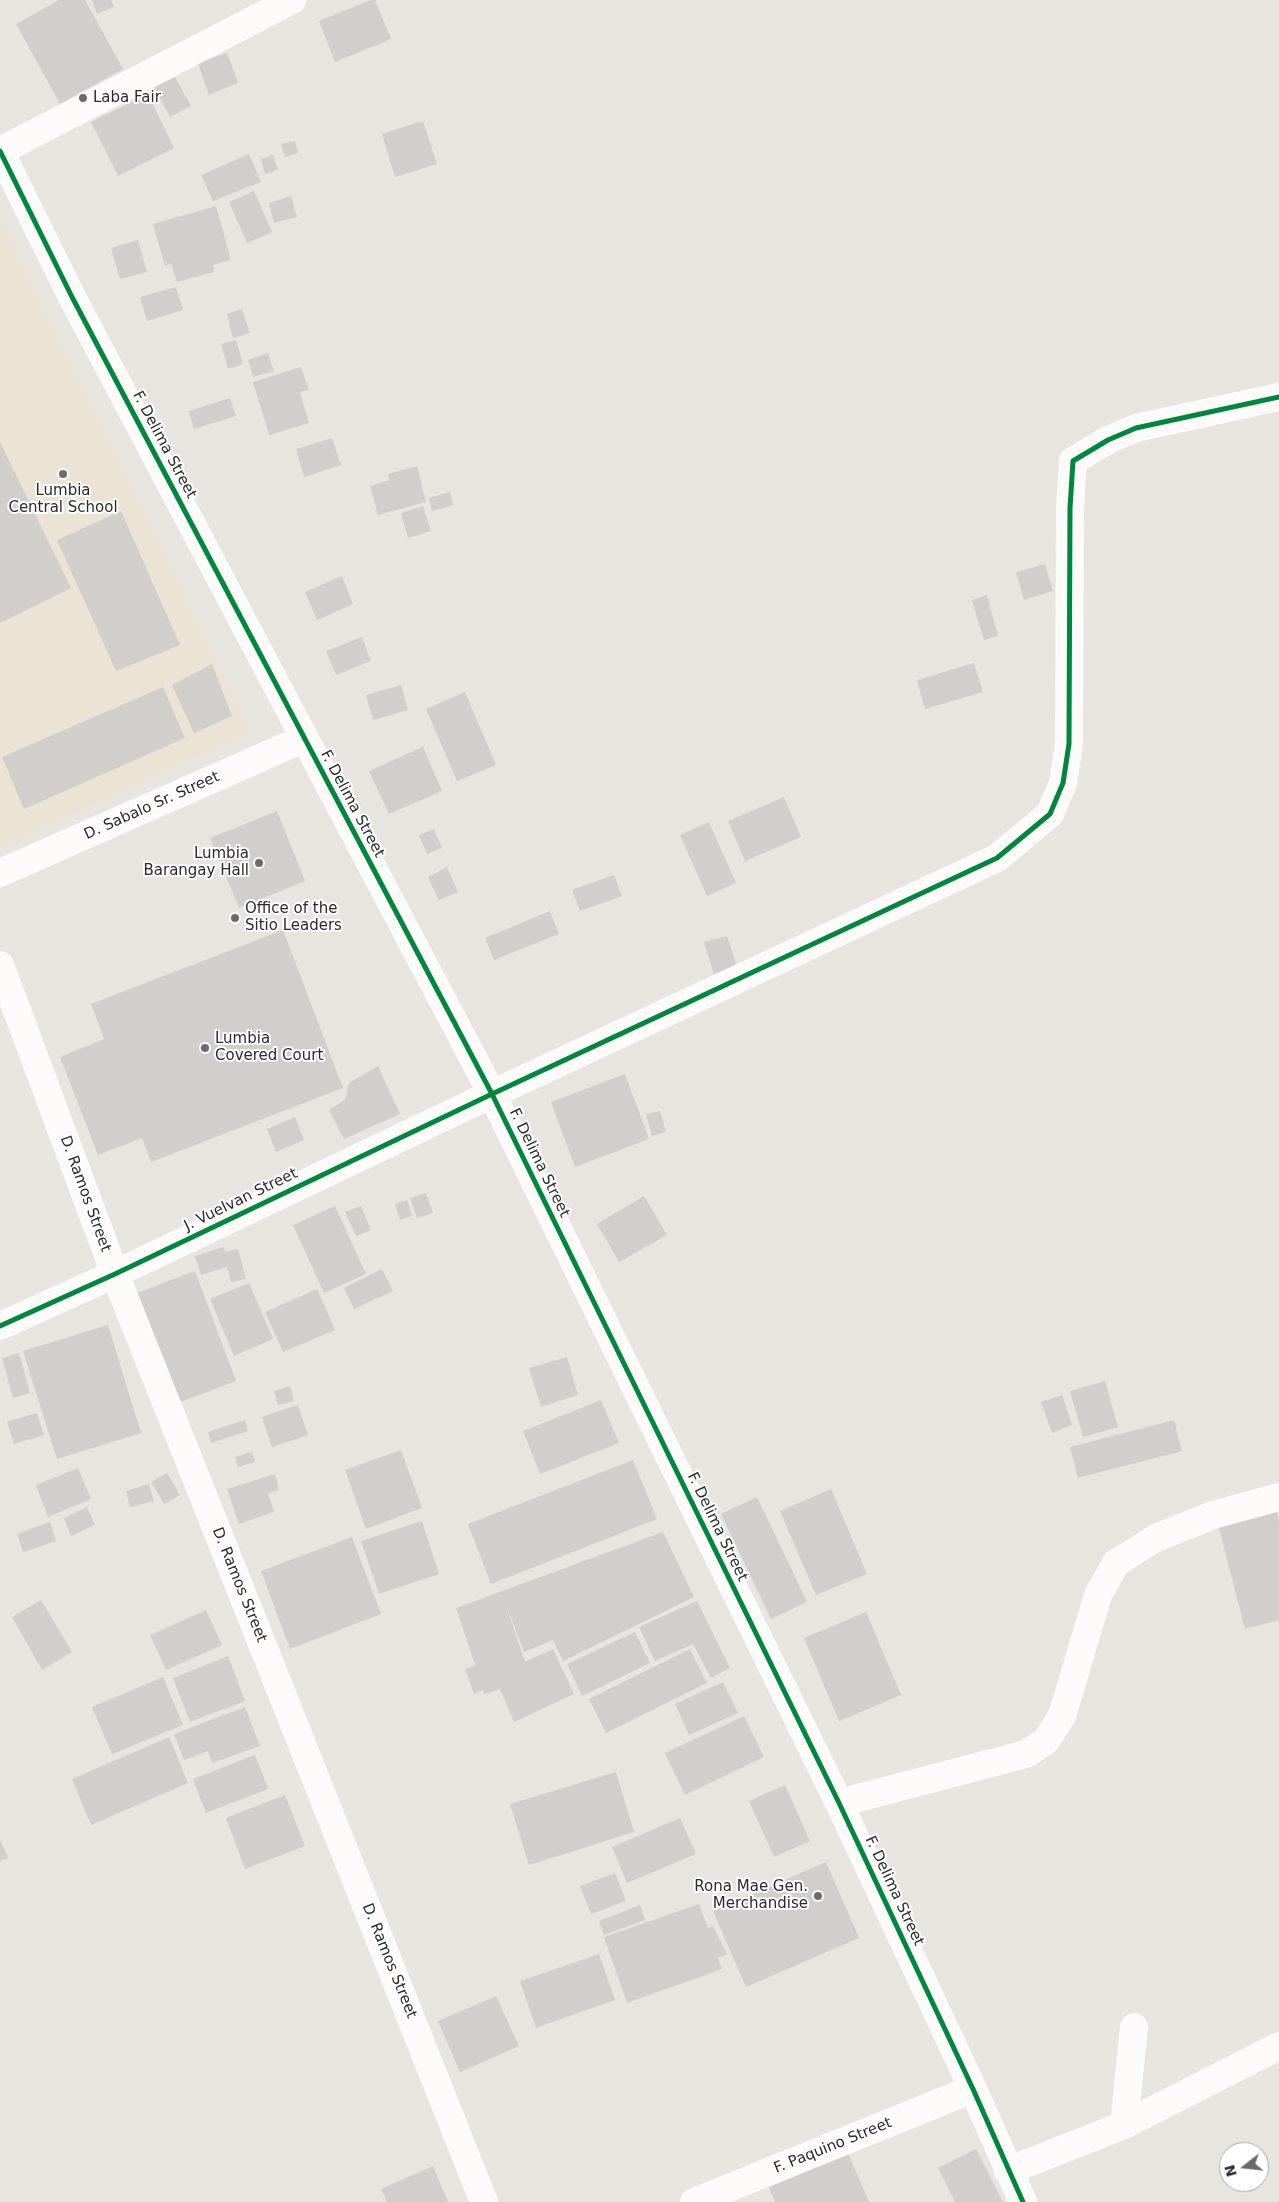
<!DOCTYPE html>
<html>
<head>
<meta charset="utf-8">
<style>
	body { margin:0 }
	#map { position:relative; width:1279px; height:2202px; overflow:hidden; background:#e8e5e0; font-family:"DejaVu Sans",sans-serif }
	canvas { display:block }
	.north { position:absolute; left:1219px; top:2142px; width:50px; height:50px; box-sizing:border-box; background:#fff; border:1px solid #aaa; border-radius:50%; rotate:254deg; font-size:14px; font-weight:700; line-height:20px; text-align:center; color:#2a2a2a }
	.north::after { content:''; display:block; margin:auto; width:18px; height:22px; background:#6c6b6a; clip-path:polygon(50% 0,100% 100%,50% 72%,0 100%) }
</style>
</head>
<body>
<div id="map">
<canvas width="1279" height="2202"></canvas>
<div class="north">N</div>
</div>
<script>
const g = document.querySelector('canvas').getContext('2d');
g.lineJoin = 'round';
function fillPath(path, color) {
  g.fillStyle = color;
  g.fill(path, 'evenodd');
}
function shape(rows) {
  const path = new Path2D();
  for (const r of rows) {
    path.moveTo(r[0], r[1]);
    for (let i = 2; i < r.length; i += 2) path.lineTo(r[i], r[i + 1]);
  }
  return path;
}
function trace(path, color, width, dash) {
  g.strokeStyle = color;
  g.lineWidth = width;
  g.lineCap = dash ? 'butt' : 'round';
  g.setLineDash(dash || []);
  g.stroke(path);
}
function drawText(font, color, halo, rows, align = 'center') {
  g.font = font + ' "DejaVu Sans",sans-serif';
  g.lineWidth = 4;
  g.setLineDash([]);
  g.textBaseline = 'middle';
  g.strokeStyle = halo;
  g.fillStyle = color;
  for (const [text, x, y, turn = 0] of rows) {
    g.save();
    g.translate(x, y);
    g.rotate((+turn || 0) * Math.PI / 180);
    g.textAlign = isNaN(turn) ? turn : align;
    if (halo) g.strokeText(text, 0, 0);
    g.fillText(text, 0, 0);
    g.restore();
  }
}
const education = shape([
	[0,216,252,732,0,849]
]);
const building = shape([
	[59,0,85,0,123,69,60,104,16,24],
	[92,0,111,0,114,7,97,14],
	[371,0,375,0,391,39,335,62,319,21],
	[227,53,238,83,209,95,198,63],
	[175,77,191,106,170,117,154,88],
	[148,94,174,148,118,176,91,122],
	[423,121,437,164,395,177,382,134],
	[295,141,298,153,285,157,281,144],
	[249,154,261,182,213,201,201,175],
	[273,155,278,170,265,174,261,159],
	[254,191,272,232,247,243,229,202],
	[291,196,297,217,274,223,269,203],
	[216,206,231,260,213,265,214,272,177,282,171,263,165,266,153,224],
	[138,240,147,272,120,279,111,248],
	[176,287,183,310,147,321,140,297],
	[242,309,250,333,233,338,227,314],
	[236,340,243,364,228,369,221,344],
	[268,353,274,371,253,377,248,360],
	[301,367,309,390,300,392,309,423,269,435,253,382],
	[230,398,236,416,194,429,189,411],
	[332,438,341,465,304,477,296,449],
	[0,442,71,588,0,623],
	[417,466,426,502,378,515,370,486,389,480,388,474],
	[450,492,453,505,432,511,429,498],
	[423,506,431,531,408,538,401,513],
	[121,511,180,645,116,671,57,540],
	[1045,564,1053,591,1024,600,1016,572],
	[342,576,353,604,317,620,305,592],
	[987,595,998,636,984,640,972,600],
	[362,637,371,661,336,675,326,651],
	[974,663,983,692,925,709,917,680],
	[212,664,232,716,194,733,172,685],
	[401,685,408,710,373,720,366,695],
	[163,687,185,738,24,809,2,757],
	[465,692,496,765,457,781,426,709],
	[423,747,442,791,389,814,369,771],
	[784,797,801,837,745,861,728,821],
	[277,811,305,881,239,908,210,838],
	[709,822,736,883,707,896,680,835],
	[434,829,442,848,427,854,419,835],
	[447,867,458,892,439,900,428,877],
	[614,875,622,896,580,911,572,890],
	[550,911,559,934,494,960,485,938],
	[283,930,343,1088,151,1162,142,1138,98,1155,60,1057,104,1039,91,1004],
	[727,936,737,967,714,974,704,942],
	[378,1066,400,1114,344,1139,329,1110,345,1100,349,1083],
	[625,1074,649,1139,575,1167,551,1102],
	[660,1111,666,1132,652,1136,646,1114],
	[295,1117,304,1140,276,1152,267,1129],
	[426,1193,433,1213,417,1218,410,1198],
	[644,1196,667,1235,619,1262,597,1224],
	[407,1200,412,1216,400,1220,395,1204],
	[335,1206,366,1274,324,1293,293,1225],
	[361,1206,371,1230,356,1236,345,1212],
	[224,1247,225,1252,238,1249,246,1279,231,1282,227,1267,201,1275,195,1256],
	[382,1269,393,1291,354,1309,344,1288],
	[195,1271,236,1381,178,1403,137,1293],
	[249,1283,273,1339,234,1356,210,1299],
	[317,1289,335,1330,283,1352,265,1312],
	[108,1325,141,1433,57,1459,23,1351],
	[19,1353,30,1393,13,1398,2,1358],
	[567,1357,578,1395,541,1407,529,1368],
	[1105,1381,1118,1427,1083,1437,1070,1391],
	[290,1386,294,1401,278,1405,274,1391],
	[1062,1395,1072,1425,1052,1433,1041,1402],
	[601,1400,619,1443,540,1474,523,1431],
	[298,1405,308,1435,272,1447,262,1417],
	[37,1413,44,1435,14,1444,7,1422],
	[245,1420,248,1431,211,1443,208,1432],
	[1174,1420,1182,1451,1078,1478,1070,1447],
	[401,1450,422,1508,366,1529,345,1470],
	[252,1452,255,1462,238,1467,235,1457],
	[633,1460,657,1519,491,1584,468,1524],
	[78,1468,91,1499,48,1517,36,1485],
	[167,1473,180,1495,164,1504,151,1482],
	[275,1474,279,1490,268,1493,274,1512,239,1524,227,1489],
	[149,1484,154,1501,130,1507,126,1491],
	[831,1489,867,1574,816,1595,780,1511],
	[757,1497,807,1602,771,1619,721,1514],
	[87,1507,95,1525,71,1536,64,1518],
	[1276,1509,1279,1522,1279,1620,1245,1629,1218,1524],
	[422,1521,439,1574,379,1594,361,1541],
	[50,1522,56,1541,23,1552,17,1534],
	[663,1532,694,1597,563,1661,553,1640,524,1652,505,1602,525,1662,553,1649,574,1694,514,1722,500,1689,484,1694,483,1690,474,1694,465,1669,475,1665,456,1608],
	[352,1537,381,1614,290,1649,261,1571],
	[41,1600,72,1652,42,1670,12,1617],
	[697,1601,730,1668,711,1678,693,1644,655,1661,639,1627],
	[206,1610,222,1645,166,1670,150,1635],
	[866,1612,901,1695,839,1721,804,1638],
	[635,1632,650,1663,582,1696,567,1664],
	[690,1649,707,1683,606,1733,589,1699],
	[228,1656,245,1701,190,1722,173,1678],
	[163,1677,183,1725,112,1754,92,1707],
	[723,1682,738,1713,689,1735,675,1704],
	[245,1707,260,1746,212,1763,208,1751,184,1760,174,1734],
	[744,1716,764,1757,685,1795,665,1753],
	[169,1737,188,1783,91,1825,72,1779],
	[255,1755,268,1789,206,1813,193,1779],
	[616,1772,634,1832,529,1865,510,1804],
	[785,1785,810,1841,774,1857,749,1801],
	[285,1795,305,1846,245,1869,226,1818],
	[680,1818,696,1854,627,1883,612,1847],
	[0,1839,8,1858,0,1861],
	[826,1862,859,1938,746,1987,713,1911],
	[615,1873,626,1901,591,1914,580,1886],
	[699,1904,708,1928,713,1926,727,1954,718,1958,722,1969,627,2003,604,1937],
	[640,1905,645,1920,604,1935,599,1921],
	[599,1954,615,2000,536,2028,520,1981],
	[496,1996,519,2046,460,2072,438,2021],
	[976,2149,1003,2202,955,2202,938,2168],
	[848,2153,869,2202,775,2202,769,2187],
	[433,2166,448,2202,387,2202,381,2189]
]);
const minor = shape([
	[0,151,72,297,492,1094,839,1803,973,2089,1023,2202],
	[0,151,292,0],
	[0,873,303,739],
	[0,965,115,1274,484,2202],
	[0,1326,115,1274,492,1094,997,858,1050,814,1063,783,1069,744,1070,508,1073,461,1108,440,1136,428,1279,397],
	[839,1803,1026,1754,1046,1741,1062,1716,1098,1595,1116,1563,1156,1538,1213,1515,1279,1497],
	[1124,2125,1134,2027],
	[1008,2171,1124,2125,1279,2046],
	[694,2202,973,2089]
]);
const cycleway = shape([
	[0,151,72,297,492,1094,839,1803,973,2089,1023,2202],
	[0,1326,115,1274,492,1094,997,858,1050,814,1063,783,1069,744,1070,508,1073,461,1108,440,1136,428,1279,397]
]);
const markers = [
	[83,98,5,"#6c6b6a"],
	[63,474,5,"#6c6b6a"],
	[259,863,5,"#6c6b6a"],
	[235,918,5,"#6c6b6a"],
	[205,1048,5,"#6c6b6a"],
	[818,1896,5,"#6c6b6a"]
];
const poiNames = [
	["Laba Fair",93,98],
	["Lumbia",63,491,"center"],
	["Central School",63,508,"center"],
	["Lumbia",249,854,"right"],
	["Barangay Hall",249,871,"right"],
	["Office of the",245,909],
	["Sitio Leaders",245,926],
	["Lumbia",215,1039],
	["Covered Court",215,1056],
	["Rona Mae Gen.",808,1887,"right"],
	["Merchandise",808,1904,"right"]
];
const streetNames = [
	["F. Delima Street",164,445,62],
	["F. Delima Street",352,804,62],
	["D. Sabalo Sr. Street",152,806,-24],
	["F. Delima Street",539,1163,64],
	["D. Ramos Street",85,1194,70],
	["J. Vuelvan Street",241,1200,-26],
	["F. Delima Street",717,1527,64],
	["D. Ramos Street",239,1585,68],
	["F. Delima Street",894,1891,65],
	["D. Ramos Street",389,1961,68],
	["F. Paquino Street",833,2146,-22]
];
fillPath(education, '#ebe4d4');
fillPath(building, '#d1cecb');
trace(minor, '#fcfbfa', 28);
trace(cycleway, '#00873e', 5);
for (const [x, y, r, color] of markers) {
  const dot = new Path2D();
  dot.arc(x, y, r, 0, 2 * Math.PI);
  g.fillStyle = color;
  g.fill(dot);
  trace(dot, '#fff', 2);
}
drawText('15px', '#2a2a2a', '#fff', poiNames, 'left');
drawText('15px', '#2a2a2a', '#fff', streetNames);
</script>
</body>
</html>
